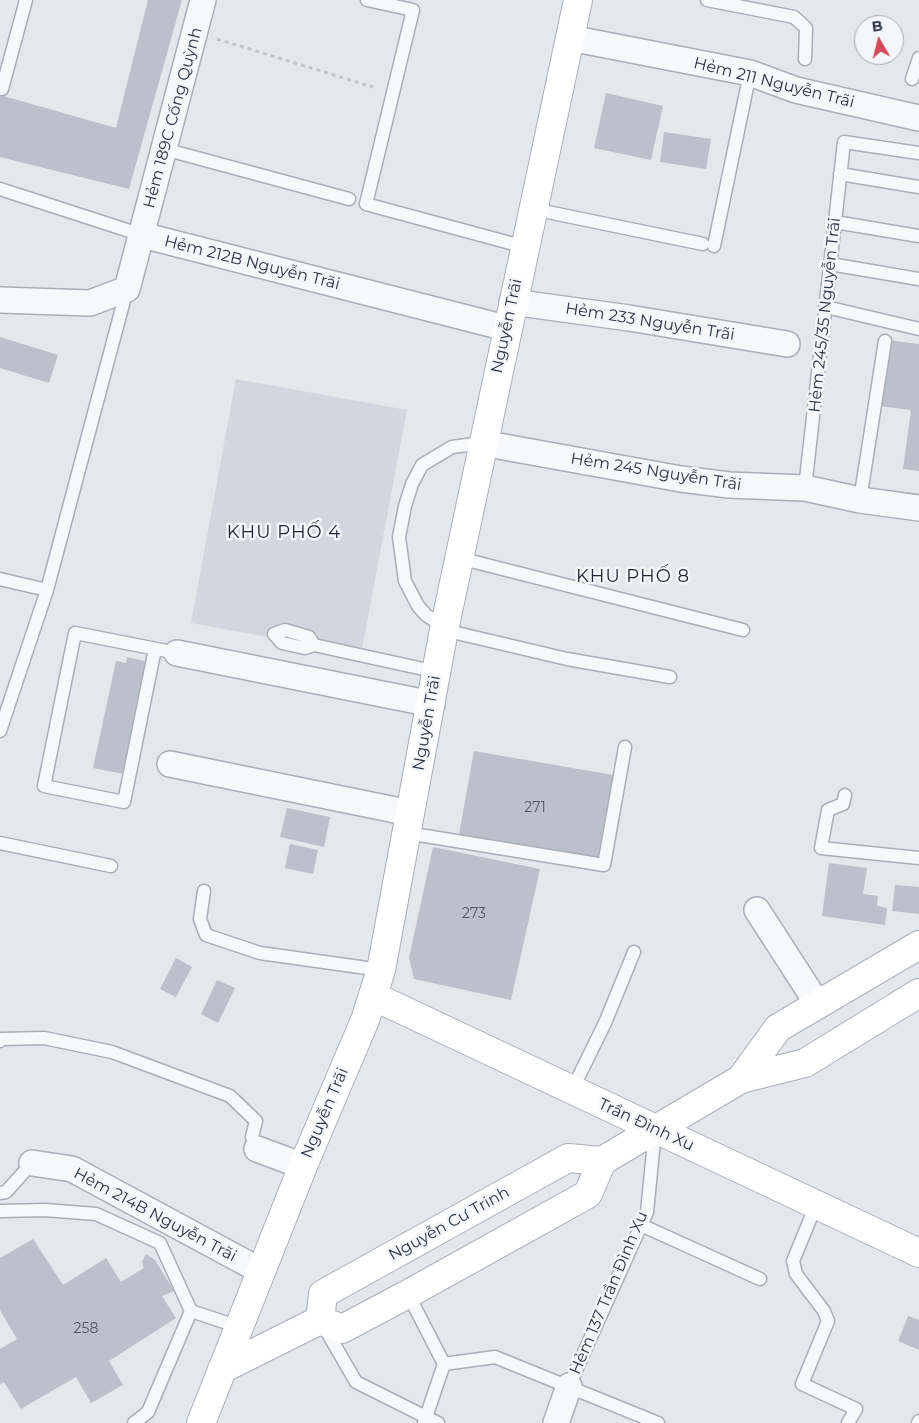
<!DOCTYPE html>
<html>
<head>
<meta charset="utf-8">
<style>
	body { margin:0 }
	#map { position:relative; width:919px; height:1423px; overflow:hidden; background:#e4e7ec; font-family:Montserrat,sans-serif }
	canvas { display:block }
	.north { position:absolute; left:854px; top:15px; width:50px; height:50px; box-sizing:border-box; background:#f4f6f9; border:1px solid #a4a8b1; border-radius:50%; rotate:352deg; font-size:14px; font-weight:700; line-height:20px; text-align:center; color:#2b3445 }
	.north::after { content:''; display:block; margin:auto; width:18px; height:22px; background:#d1495b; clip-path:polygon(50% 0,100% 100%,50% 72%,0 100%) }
</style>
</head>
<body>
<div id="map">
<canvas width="919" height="1423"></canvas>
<div class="north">B</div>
</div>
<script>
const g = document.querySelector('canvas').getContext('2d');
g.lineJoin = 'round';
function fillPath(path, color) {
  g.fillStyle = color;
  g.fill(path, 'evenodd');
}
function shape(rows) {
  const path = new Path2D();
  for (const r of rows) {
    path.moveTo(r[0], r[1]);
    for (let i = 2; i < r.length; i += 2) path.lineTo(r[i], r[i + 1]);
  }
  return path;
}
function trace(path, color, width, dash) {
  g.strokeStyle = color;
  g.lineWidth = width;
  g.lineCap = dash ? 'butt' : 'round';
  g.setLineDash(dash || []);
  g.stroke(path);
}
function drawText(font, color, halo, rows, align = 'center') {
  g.font = font + ' Montserrat,sans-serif';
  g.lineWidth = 5;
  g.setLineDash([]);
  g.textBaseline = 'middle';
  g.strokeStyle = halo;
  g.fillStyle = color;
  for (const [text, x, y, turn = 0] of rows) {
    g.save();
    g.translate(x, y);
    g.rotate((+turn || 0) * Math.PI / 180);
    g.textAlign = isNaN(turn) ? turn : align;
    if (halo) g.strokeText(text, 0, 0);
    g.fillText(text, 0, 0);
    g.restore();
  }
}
const built = shape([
	[236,379,407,410,361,654,191,623]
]);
const building = shape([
	[148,0,182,0,129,189,0,157,0,95,116,128],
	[606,93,663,106,651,160,594,148],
	[664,132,711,139,706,169,660,162],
	[0,337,58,355,49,383,0,368],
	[887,340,919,344,919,471,903,469,911,410,879,406],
	[127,657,149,662,124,774,93,768,116,661,126,663],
	[474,751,613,775,597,864,458,840],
	[287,808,330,817,324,847,280,837],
	[290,844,318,850,313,874,285,868],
	[433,847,540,869,511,1000,414,979,409,958],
	[829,863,867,868,863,894,878,896,877,906,887,908,885,925,822,916],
	[895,885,919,887,919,914,892,911],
	[176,958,192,967,176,997,160,989],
	[217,980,235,988,218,1023,201,1014],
	[33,1239,63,1285,106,1258,121,1282,144,1268,142,1262,146,1254,155,1260,174,1291,162,1296,176,1318,109,1361,123,1385,91,1403,76,1377,21,1409,4,1382,0,1385,0,1349,17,1339,0,1310,0,1258],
	[908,1316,919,1320,919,1350,898,1341]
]);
const path = shape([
	[217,39,373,87]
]);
const lane = shape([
	[367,0,413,10,366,204,525,247],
	[707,0,794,17,806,28,805,59],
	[912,79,919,58],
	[2,89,26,0],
	[164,149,349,199],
	[840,174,919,187],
	[0,189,142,235],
	[533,209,703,244],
	[835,222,919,236],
	[714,246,750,73],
	[830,264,919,279],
	[826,307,919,329],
	[805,488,844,142,919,153],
	[860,500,885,341],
	[459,558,743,630],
	[0,579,47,590],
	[444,627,426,615,418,606,405,581,399,537,405,506,412,484,422,465,452,447,482,443],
	[444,630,567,659,670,677],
	[314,645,309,637,285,630,274,634,282,643,305,648,314,645,437,672],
	[155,649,124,802,44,786,75,633,177,653],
	[0,731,47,590,127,289],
	[845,795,843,804,828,810,821,848,919,858],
	[407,833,604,865,625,747],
	[0,843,111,866],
	[204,891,200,919,206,935,260,953,381,970],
	[0,1041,1,1039,44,1038,112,1052,230,1096,256,1121,252,1137,257,1149],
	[572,1090,605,1023,634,952],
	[0,1193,6,1192,32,1163],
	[816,1205,793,1261,796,1274,824,1311,828,1321,802,1384,856,1409,848,1423],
	[0,1211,45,1210,96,1214,160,1243,191,1311,148,1412,134,1423],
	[641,1225,760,1279],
	[408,1294,444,1364,424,1423],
	[191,1311,239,1327],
	[323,1325,356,1382,438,1423],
	[444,1364,495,1357,658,1423],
	[569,1386,647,1212,655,1131],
	[918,1423,919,1421]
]);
const street = shape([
	[570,38,750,73,796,90,919,118],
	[142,235,506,328],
	[0,300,90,303,127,289,203,0],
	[512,302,629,318,787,344],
	[482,443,681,479,729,485,805,488,860,500,919,508],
	[177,653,432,704],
	[170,764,410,813],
	[757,910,817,1003],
	[257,1149,303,1166],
	[32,1163,72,1169,261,1271],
	[556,1423,569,1386]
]);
const secondary = shape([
	[373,996,919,1253],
	[741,1079,778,1028,919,945],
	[320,1320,323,1294,568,1158,602,1161,741,1079,805,1063,919,993],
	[222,1369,320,1320,342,1329,408,1294,588,1194,602,1161],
	[201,1423,303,1166,365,1020,381,970,444,630,578,0]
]);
const numberNames = [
	["271",535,808],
	["273",474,914],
	["258",86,1329]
];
const streetNames = [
	["Hẻm 211 Nguyễn Trãi",774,83,14],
	["Hẻm 189C Cống Quỳnh",173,118,-75],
	["Hẻm 212B Nguyễn Trãi",252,263,14],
	["Hẻm 245/35 Nguyễn Trãi",825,315,-84],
	["Hẻm 233 Nguyễn Trãi",650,322,9],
	["Nguyễn Trãi",507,326,-78],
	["Hẻm 245 Nguyễn Trãi",656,472,9],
	["Nguyễn Trãi",427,723,-80],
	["Nguyễn Trãi",325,1113,-67],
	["Trần Ðình Xu",646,1125,25],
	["Hẻm 214B Nguyễn Trãi",155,1215,28],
	["Nguyễn Cư Trinh",449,1224,-29],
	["Hẻm 137 Trần Ðình Xu",609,1293,-67]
];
const neighbourhoodNames = [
	["KHU PHỐ 4",284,533],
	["KHU PHỐ 8",633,577]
];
fillPath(built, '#d2d6de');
fillPath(building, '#bbc0ca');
trace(lane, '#a9aeb7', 15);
trace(street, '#a9aeb7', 28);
trace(secondary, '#a9aeb7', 30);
trace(path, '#c2c5cb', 3, [4, 4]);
trace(lane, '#f7f8fa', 12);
trace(street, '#f7f8fa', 25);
trace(secondary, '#fff', 28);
drawText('14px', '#4f5766', null, numberNames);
drawText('16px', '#2b3445', '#f4f6f9', streetNames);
g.letterSpacing = '1px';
drawText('18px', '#1d2536', '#f4f6f9', neighbourhoodNames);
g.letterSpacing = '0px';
</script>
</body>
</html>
